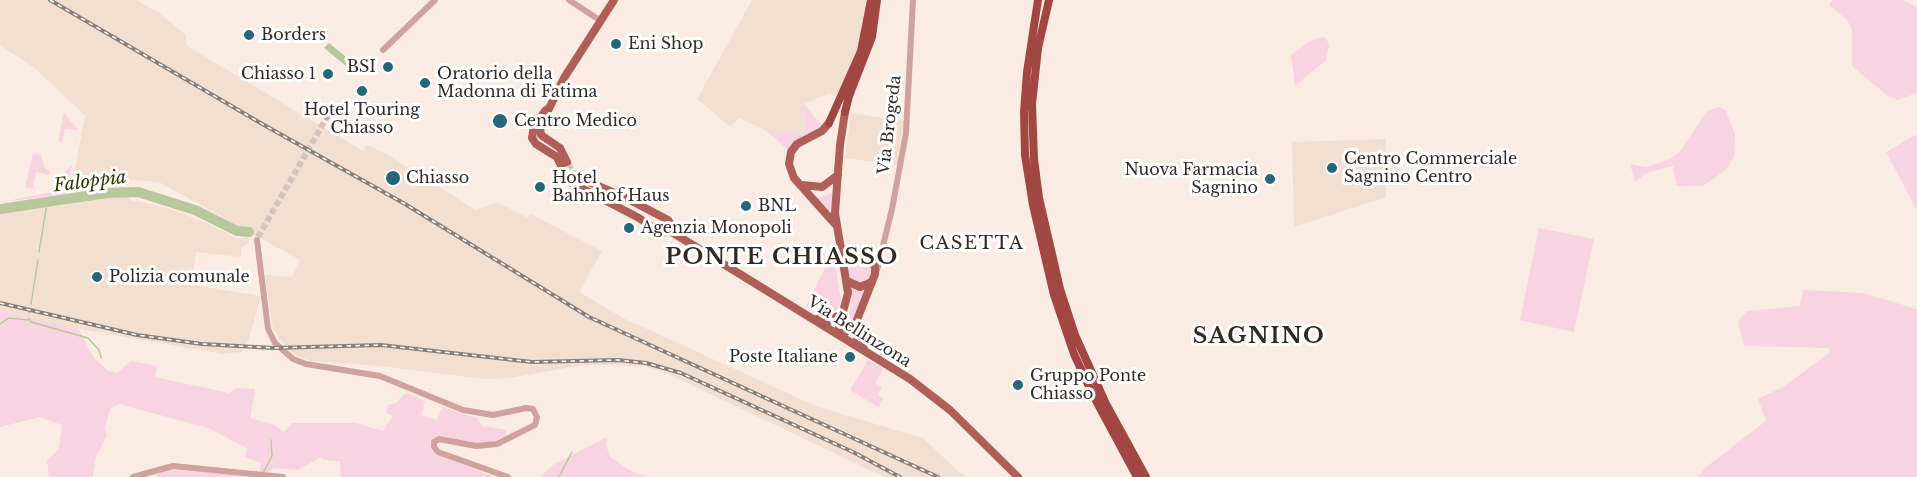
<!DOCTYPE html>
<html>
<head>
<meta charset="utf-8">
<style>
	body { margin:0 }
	canvas { display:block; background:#faece2 }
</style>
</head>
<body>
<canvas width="1917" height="477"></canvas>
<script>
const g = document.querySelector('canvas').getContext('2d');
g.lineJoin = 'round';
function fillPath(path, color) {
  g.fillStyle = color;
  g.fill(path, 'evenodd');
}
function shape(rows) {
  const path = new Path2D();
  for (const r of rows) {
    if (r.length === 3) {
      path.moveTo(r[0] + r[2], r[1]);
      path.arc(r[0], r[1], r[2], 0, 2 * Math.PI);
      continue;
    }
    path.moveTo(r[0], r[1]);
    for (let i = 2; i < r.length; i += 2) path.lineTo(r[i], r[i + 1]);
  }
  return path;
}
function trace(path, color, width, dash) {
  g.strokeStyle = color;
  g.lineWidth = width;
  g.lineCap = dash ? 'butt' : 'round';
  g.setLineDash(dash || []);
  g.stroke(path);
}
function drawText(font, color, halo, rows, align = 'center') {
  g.font = font + ' "Libre Baskerville",serif';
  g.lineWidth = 6;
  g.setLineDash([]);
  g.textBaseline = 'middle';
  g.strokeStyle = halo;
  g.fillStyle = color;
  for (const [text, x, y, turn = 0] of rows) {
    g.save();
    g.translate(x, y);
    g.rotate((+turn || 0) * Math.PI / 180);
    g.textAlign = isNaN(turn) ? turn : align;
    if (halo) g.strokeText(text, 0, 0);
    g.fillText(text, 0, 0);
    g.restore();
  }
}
const built = shape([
	[0,0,136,0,159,13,186,35,187,46,363,151,367,145,390,156,476,210,497,202,528,218,530,214,602,251,579,292,623,318,818,407,923,438,957,470,967,477,884,477,662,371,642,366,583,365,509,378,483,379,379,366,311,361,299,357,289,351,273,329,265,275,292,277,300,260,159,182,121,179,130,200,168,208,209,224,237,239,249,237,249,243,241,247,241,257,196,252,193,278,193,285,261,296,249,339,241,352,223,354,79,329,0,311,0,213,68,205,85,116,36,69,0,45],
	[752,0,867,0,858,52,838,97,829,93,804,104,805,131,767,131,739,118,730,127,697,99],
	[851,113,904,121,897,165,845,158],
	[1386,139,1386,197,1294,227,1292,142]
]);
const green = shape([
	[1833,0,1903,0,1917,7,1917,93,1898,100,1888,96,1852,66,1852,29,1847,20,1829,5],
	[1321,37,1326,38,1329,45,1326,60,1295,86,1291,55,1309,42],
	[804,104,822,126,802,137,789,151,767,131,805,131],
	[1720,107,1726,111,1735,135,1734,157,1726,170,1703,186,1677,186,1673,166,1646,173,1635,182,1630,164,1646,167,1670,159,1679,153,1707,111],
	[64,113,78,130,76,144,75,145,78,130,65,129,62,143,58,141],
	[1917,134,1917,210,1886,152],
	[33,154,41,155,45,168,50,171,50,175,36,172,33,187,37,189,25,187],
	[72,164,67,194,2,202,52,192,66,193,68,178,63,177,63,174],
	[833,193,831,213,817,198],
	[1539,228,1594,239,1574,332,1520,320],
	[833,251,841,301,838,309,828,317,806,307],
	[860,271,12],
	[851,286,858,290,867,289,850,326,845,329,842,327,852,306],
	[1803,290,1863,293,1917,309,1917,477,1698,477,1705,468,1766,421,1758,399,1783,387,1829,353,1829,348,1744,346,1738,322,1747,311,1800,306],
	[0,311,79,329,93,357,108,371,117,373,131,361,157,366,155,377,229,393,237,388,255,389,250,418,274,425,284,432,292,423,356,423,383,431,393,416,386,413,388,405,396,403,406,393,425,401,421,415,437,420,442,407,477,418,482,426,506,430,506,436,491,442,475,443,438,436,430,442,431,450,438,455,495,477,341,477,340,461,323,460,322,457,297,470,274,468,266,473,260,473,261,463,245,457,247,448,208,428,119,404,110,409,105,428,107,436,96,456,93,477,49,477,47,461,59,449,62,425,40,417,0,427],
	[868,360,883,369,875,383,882,387,878,395,883,399,878,407,850,390],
	[607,437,606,445,610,457,631,471,647,477,540,477,554,464],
	[169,470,217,473,247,477,156,477,157,473]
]);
const water = shape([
	[329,43,356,65,351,70,324,48]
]);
const stream = shape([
	[39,252,47,203],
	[31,304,38,260],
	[29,313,30,312],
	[29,318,31,322,88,338,99,350,101,358],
	[0,324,9,318,28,320],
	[263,473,272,456,271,440],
	[559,477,572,452]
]);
const river = shape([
	[0,209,107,193,138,192,195,210,237,231,249,232]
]);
const tertiaryTunnel = shape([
	[258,237,327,117]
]);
const primaryTunnel = shape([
	[567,162,572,173,589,182]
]);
const tertiary = shape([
	[569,0,601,21],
	[383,50,435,0],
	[327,117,333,107],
	[257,240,268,329,275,343,293,359,306,364,380,376,463,410,493,415,526,408,533,409,537,417,535,425,497,444,476,446,439,439,434,442,434,447,438,452,508,477],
	[877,270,892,209,906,133,913,0],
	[133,477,173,466,283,477]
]);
const primary = shape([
	[546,110,534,126,532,138,536,144,557,157,568,181,639,218,661,233,670,231,910,379,950,410,1018,477],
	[829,123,822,131,797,144,791,152,789,164,794,178,835,224],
	[567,162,560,148,541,135,540,127,564,78,614,0],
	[589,182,626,198,668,220,672,226,670,231],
	[802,185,822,187,838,175],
	[847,281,860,287,872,282],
	[817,319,829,321,843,313],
	[855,325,857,338,864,349],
	[837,334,848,293,835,213,840,145,845,112],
	[837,334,843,334,855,325,875,274,875,267,869,258,842,249]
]);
const motorway = shape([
	[1038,0,1027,72,1024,112,1025,155,1033,205,1054,295,1074,354,1093,395,1137,477],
	[1049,0,1038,48,1032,104,1034,159,1039,198,1060,289,1075,335,1106,404,1146,477],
	[845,112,849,96,872,37,877,0],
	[829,123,861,51,871,0]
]);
const rail = shape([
	[50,0,264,125,405,204,589,317,938,477],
	[0,303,137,335,202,344,273,348,381,345,532,362,618,360,646,363,681,373,853,452,900,477]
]);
const markers = [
	[249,35,6,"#26667b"],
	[616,44,6,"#26667b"],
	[388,67,6,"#26667b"],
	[328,74,6,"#26667b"],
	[425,83,6,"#26667b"],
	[362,91,6,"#26667b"],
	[500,121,8,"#26667b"],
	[1332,168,6,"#26667b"],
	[393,178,8,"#26667b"],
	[1270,179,6,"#26667b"],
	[540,187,6,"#26667b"],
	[746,206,6,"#26667b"],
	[629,228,6,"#26667b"],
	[97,277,6,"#26667b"],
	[850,357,6,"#26667b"],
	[1018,385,6,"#26667b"]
];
const poiNames = [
	["Borders",261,35],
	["Eni Shop",628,44],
	["BSI",376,67,"right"],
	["Chiasso 1",316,74,"right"],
	["Oratorio della",437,74],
	["Madonna di Fatima",437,92],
	["Hotel Touring",362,110,"center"],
	["Chiasso",362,128,"center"],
	["Centro Medico",514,121],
	["Centro Commerciale",1344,159],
	["Sagnino Centro",1344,177],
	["Nuova Farmacia",1258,170,"right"],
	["Sagnino",1258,188,"right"],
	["Chiasso",406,178],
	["Hotel",552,178],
	["Bahnhof Haus",552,196],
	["BNL",758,206],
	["Agenzia Monopoli",641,228],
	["Polizia comunale",109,277],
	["Poste Italiane",838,357,"right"],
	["Gruppo Ponte",1030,376],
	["Chiasso",1030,394]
];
const streetNames = [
	["Via Brogeda",890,125,-83],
	["Via Bellinzona",859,332,32]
];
const waterNames = [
	["Faloppia",90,182,-7]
];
const neighbourhoodNames = [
	["CASETTA",972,244]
];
const districtNames = [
	["PONTE CHIASSO",782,258],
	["SAGNINO",1259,337]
];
fillPath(built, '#f3dfd0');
fillPath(green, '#f8d3e1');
fillPath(water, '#b8c89c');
trace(stream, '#b8c89c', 1.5);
trace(river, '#b8c89c', 10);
trace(tertiaryTunnel, '#d2c5bd', 6, [6, 3]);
trace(primaryTunnel, '#d2c5bd', 8, [8, 4]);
trace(tertiary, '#d0a29d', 6);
trace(primary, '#af5f58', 8);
trace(motorway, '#a14640', 8);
trace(rail, '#89807a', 4);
trace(rail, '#fff', 1.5, [4.5]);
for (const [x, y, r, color] of markers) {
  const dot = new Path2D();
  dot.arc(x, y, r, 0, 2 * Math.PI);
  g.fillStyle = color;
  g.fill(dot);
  trace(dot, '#fff', 2);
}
drawText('16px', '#302b28', '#fff', poiNames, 'left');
drawText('16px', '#302b28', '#fff', streetNames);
drawText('italic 18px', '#293703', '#fff', waterNames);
g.letterSpacing = '1.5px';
drawText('18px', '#332922', '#fff', neighbourhoodNames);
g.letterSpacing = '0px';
g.letterSpacing = '1.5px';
drawText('bold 22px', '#332922', '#fff', districtNames);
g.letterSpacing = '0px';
</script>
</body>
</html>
